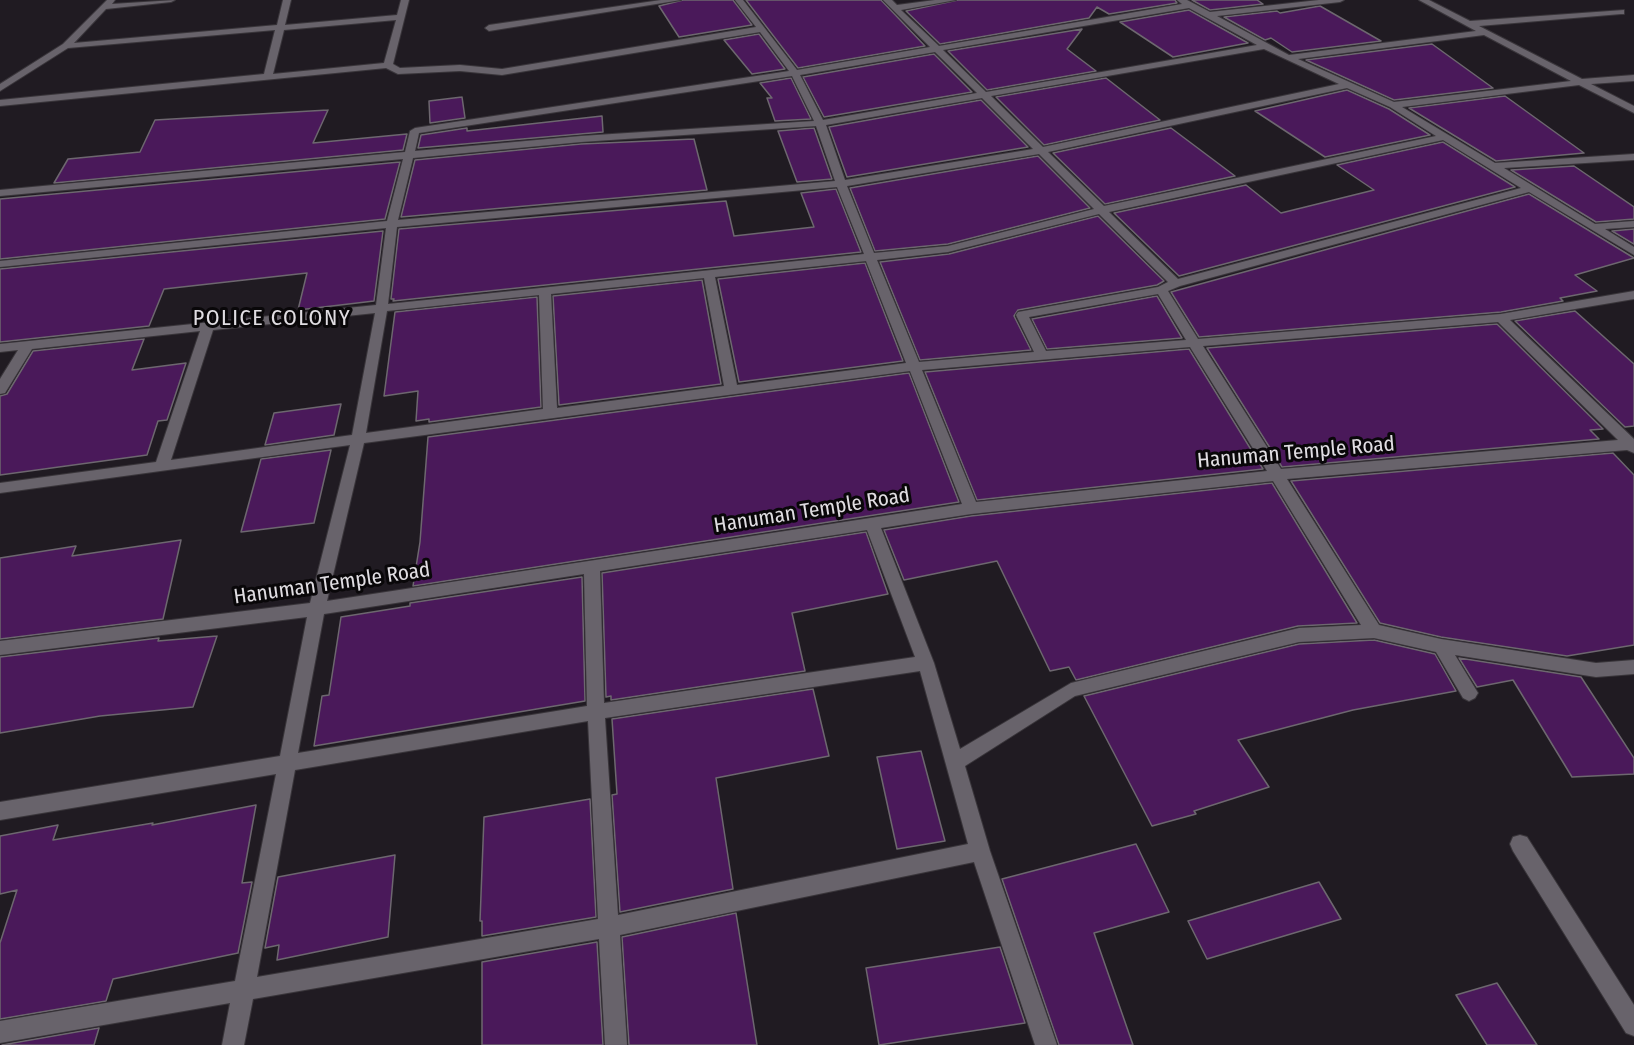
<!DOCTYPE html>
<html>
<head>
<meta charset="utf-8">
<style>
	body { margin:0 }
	canvas { display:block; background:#201b22 }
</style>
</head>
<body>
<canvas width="1634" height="1045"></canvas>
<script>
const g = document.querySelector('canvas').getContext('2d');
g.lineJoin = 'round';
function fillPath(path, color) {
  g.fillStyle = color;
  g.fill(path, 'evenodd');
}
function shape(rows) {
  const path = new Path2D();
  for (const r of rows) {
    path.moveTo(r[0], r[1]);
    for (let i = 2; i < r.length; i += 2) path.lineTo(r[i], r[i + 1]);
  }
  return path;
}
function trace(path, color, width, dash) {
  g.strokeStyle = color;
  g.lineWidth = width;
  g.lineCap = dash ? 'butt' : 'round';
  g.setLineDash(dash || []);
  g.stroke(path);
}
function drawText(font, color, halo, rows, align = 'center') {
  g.font = font + ' "Fira Sans Condensed",sans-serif';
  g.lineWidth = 6;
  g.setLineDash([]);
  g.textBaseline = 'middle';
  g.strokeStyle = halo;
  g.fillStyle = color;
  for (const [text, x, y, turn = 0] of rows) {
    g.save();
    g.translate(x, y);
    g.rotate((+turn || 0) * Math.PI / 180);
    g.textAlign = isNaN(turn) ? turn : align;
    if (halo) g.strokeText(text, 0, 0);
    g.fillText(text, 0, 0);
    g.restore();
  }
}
const building = shape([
	[683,0,733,0,752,25,679,37,659,6,683,0],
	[746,0,881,0,925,46,798,68,746,0],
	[958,0,1175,0,1177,3,1109,14,1097,7,1089,18,940,44,906,11,958,0],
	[1192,0,1257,0,1263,4,1210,10,1192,0],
	[1320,6,1381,41,1292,52,1271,38,1265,40,1224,17,1277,11,1280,13,1320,6],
	[1189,10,1248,43,1173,57,1120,22,1189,10],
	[1082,29,1067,49,1096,71,987,90,948,51,1082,29],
	[759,34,785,69,752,74,724,40,759,34],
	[1432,44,1493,88,1394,100,1306,60,1432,44],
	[934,54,972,92,824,117,803,77,934,54],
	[791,78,811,119,775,121,767,98,772,98,760,83,791,78],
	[1106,78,1160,120,1044,145,996,97,1106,78],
	[1347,90,1389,109,1430,135,1325,157,1255,111,1347,90],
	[1505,96,1584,153,1496,161,1409,108,1505,96],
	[462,97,465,118,430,123,429,101,462,97],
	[981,100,1028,147,847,177,829,127,981,100],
	[328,110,313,143,407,134,403,150,54,183,68,159,140,152,155,120,328,110],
	[602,116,603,132,418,148,421,135,467,128,467,131,602,116],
	[814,128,832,179,797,182,778,131,814,128],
	[1171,128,1235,176,1105,204,1053,153,1171,128],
	[694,139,707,190,401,217,415,160,581,144,694,139],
	[1443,142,1515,187,1179,276,1114,213,1246,185,1281,213,1374,190,1337,165,1443,142],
	[1038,156,1090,208,948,244,875,251,850,188,1038,156],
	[400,162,385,219,0,259,0,199,400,162],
	[1574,166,1634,207,1634,219,1596,222,1511,170,1574,166],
	[836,189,861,252,393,301,394,299,391,299,399,229,726,201,734,236,814,227,801,193,836,189],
	[1529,194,1634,258,1575,275,1597,291,1560,298,1563,301,1501,312,1199,337,1171,292,1529,194],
	[1098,216,1164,281,1157,285,1018,310,1014,316,1031,350,920,360,880,262,949,254,1098,216],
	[1634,229,1634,244,1612,231,1634,229],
	[383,231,374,301,298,310,307,273,164,289,149,326,0,342,0,269,383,231],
	[865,263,903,361,739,382,718,279,865,263],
	[702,280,721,384,559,405,553,296,702,280],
	[1157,296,1182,338,1047,349,1032,319,1157,296],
	[537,297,541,407,429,422,429,419,416,421,418,391,384,396,395,312,537,297],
	[1575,311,1634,364,1634,426,1625,427,1515,321,1575,311],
	[1497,324,1603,429,1590,430,1599,439,1282,467,1207,348,1497,324],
	[144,339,132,370,186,363,167,420,158,421,147,455,0,475,0,396,7,394,33,351,144,339],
	[1189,349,1263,469,977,500,925,372,1189,349],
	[909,373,959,502,413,586,420,542,428,437,909,373],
	[341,404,334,435,265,445,274,413,341,404],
	[331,450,314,523,241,532,261,459,331,450],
	[1613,453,1634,475,1634,645,1567,656,1441,637,1380,623,1291,481,1613,453],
	[1272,483,1357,623,1298,626,1076,680,1069,667,1050,671,997,561,904,580,884,530,971,516,1272,483],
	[866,532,888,594,792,613,805,671,611,700,611,696,606,697,602,573,866,532],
	[181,540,163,619,0,639,0,558,76,546,72,556,181,540],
	[582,577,585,701,314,746,322,696,329,695,341,617,410,606,410,603,582,577],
	[217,636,193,707,100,716,0,733,0,657,159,638,158,641,217,636],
	[1374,640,1435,654,1456,691,1353,710,1238,740,1269,787,1194,811,1196,814,1152,826,1084,696,1299,644,1374,640],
	[1459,658,1581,677,1634,758,1634,774,1572,777,1513,680,1477,687,1459,658],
	[813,689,829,756,716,778,733,889,620,912,612,795,617,794,612,719,813,689],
	[921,751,945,841,897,849,877,757,921,751],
	[590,799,596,917,482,936,482,921,480,921,484,817,590,799],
	[256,805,242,883,252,882,238,953,113,979,106,1001,0,1019,0,943,17,890,0,894,0,836,58,825,53,840,153,823,152,825,256,805],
	[1136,844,1169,912,1094,933,1133,1045,1059,1045,1002,879,1136,844],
	[395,855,388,937,277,960,279,945,265,948,278,877,395,855],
	[1319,882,1341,919,1207,959,1188,921,1319,882],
	[736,913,757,1045,629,1045,622,937,736,913],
	[597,942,603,1045,482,1045,482,962,597,942],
	[1000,947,1025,1023,879,1045,866,968,1000,947],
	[1497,983,1537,1045,1487,1045,1456,995,1497,983],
	[99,1028,94,1045,2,1045,99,1028]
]);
const street = shape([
	[107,0,115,0,112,4,175,0,171,2,106,9,74,43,277,25,283,0,291,0,285,25,397,15,401,0,409,0,393,64,400,68,460,65,502,69,756,27,735,0,743,0,797,70,930,47,883,0,892,0,897,5,935,0,956,0,901,10,939,46,1182,4,1177,0,1187,0,1210,12,1319,0,1344,0,1340,2,1217,16,1289,55,1476,31,1419,0,1429,0,1470,21,1624,10,1624,14,1621,14,1479,26,1582,79,1634,75,1634,81,1591,84,1634,106,1634,113,1579,85,1402,107,1495,163,1634,154,1634,160,1504,168,1595,224,1634,221,1634,227,1605,229,1634,247,1634,255,1529,192,1180,286,1168,291,1198,339,1501,314,1634,291,1634,299,1510,320,1634,439,1634,453,1627,450,1287,479,1379,625,1441,639,1596,663,1634,660,1634,674,1596,677,1455,655,1478,693,1475,698,1469,701,1463,698,1436,652,1374,638,1299,642,1075,696,965,766,990,851,1057,1045,1035,1045,974,862,620,935,627,1045,605,1045,599,939,253,999,244,1045,222,1045,230,1003,0,1043,0,1021,235,981,276,774,0,820,0,802,280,756,307,617,0,655,0,641,310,603,350,445,0,493,0,483,156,462,200,331,32,349,5,393,0,394,0,379,18,350,0,352,0,344,376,305,386,228,0,267,0,261,387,221,403,159,0,196,0,190,405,152,410,131,415,128,789,71,760,32,502,75,460,71,398,74,386,68,0,106,0,100,264,74,275,30,68,48,0,91,0,84,63,44,107,0],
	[1189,8,1257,45,986,92,943,50,1189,8],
	[396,20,384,63,273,74,284,30,396,20],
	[1484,35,1571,81,1394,102,1298,59,1484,35],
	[1264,49,1339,84,1043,147,991,96,1264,49],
	[935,52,977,93,823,120,800,75,935,52],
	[792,76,814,121,581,136,415,151,419,133,792,76],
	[1347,88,1390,107,1436,136,1104,206,1048,152,1347,88],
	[982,98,1033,149,845,180,826,125,982,98],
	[816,126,835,181,398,220,413,158,581,142,816,126],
	[1443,140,1521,188,1178,279,1109,212,1443,140],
	[1039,154,1094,209,948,246,874,253,847,186,1039,154],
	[837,187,864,254,388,304,397,227,837,187],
	[1099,214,1168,282,1158,287,1018,312,1016,315,1034,352,919,362,877,260,948,252,1099,214],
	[866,261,906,363,737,385,715,277,866,261],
	[704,278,724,386,557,408,551,294,704,278],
	[1158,294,1186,340,1046,351,1029,317,1158,294],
	[539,295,543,409,366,433,387,311,539,295],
	[375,313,352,435,171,460,213,330,375,313],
	[1498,322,1618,440,1281,469,1203,346,1498,322],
	[1190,347,1267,471,976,502,922,370,1190,347],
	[910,371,962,504,327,601,364,443,910,371],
	[1273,481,1361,625,1299,628,1071,683,960,749,934,663,881,528,971,514,1273,481],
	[867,530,915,657,604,703,600,571,867,530],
	[584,574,587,706,298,753,324,614,584,574],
	[920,671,968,844,618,915,605,718,920,671],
	[588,721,598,919,257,977,295,770,588,721],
	[661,0,681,0,489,31,485,28,489,25,661,0],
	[1520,835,1527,837,1634,1005,1634,1036,1626,1033,1513,851,1510,844,1513,837,1520,835]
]);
const streetNames = [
	["Hanuman Temple Road",1296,453,-5],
	["Hanuman Temple Road",812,511,-9],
	["Hanuman Temple Road",332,584,-8]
];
const neighbourhoodNames = [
	["POLICE COLONY",272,319]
];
fillPath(building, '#4a195a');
trace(building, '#6d676f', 1.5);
trace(street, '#39353a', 2);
fillPath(street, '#68636b');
drawText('21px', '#e0dde2', '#090709', streetNames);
g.letterSpacing = '1.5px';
drawText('22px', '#e0dde2', '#090709', neighbourhoodNames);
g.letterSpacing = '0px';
</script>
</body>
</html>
